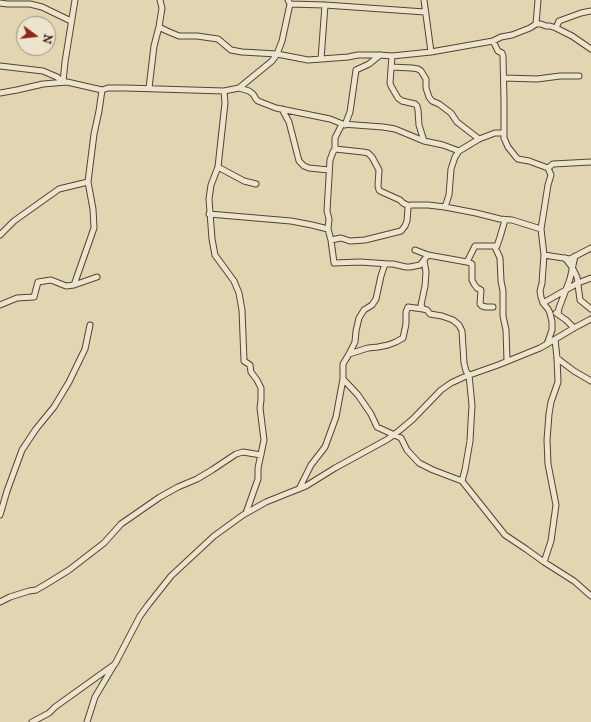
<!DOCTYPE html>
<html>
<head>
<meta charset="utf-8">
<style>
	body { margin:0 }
	#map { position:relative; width:591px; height:722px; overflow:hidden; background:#e1d6b1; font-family:"IM FELL Great Primer",serif }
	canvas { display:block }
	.north { position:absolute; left:16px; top:16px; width:40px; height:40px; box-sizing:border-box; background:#ece4cc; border:1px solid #9b917f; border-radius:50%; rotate:105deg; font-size:11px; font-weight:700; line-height:16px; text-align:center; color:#22140c }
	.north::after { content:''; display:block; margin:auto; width:14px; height:18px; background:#8f2418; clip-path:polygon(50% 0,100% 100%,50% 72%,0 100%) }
</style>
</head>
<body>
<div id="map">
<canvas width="591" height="722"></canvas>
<div class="north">N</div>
</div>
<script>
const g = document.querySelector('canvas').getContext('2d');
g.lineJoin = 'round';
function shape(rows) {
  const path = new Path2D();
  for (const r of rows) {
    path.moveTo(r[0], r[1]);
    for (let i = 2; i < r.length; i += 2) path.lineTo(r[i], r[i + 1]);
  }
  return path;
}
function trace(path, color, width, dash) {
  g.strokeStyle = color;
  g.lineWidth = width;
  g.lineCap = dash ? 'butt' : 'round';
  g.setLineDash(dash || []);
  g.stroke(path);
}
const street = shape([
	[160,0,162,8,159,27,167,31,179,36,197,36,218,39,231,50,242,52,277,54,282,41,290,4,288,0],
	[424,0,431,52],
	[0,3,7,4,30,4,42,7,71,21],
	[290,4,325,5,425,12],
	[536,24,538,0],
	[556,28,572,36,591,49],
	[493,41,498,51,502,53,503,56,504,101,504,138,508,147,516,157,518,159,529,161,548,168,551,175,548,185,541,229,544,255,542,283,540,291,541,297,543,303,548,309,550,313,552,322,552,330,547,344],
	[392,56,390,83,391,86,398,98,402,101,415,104,417,106,418,110,419,125,424,141],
	[321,59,325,5],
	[0,66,43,71,57,77,63,82],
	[391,67,412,68,418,69,421,71,426,79,426,88,429,97,432,101,439,104,451,113,457,122,479,139],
	[504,78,537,79,560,76,579,76],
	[63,82,65,62,75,0],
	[149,88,154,46,159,27],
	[239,88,249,91,253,94,256,99,258,101,276,108,330,119,345,125,350,112,356,70,369,64,380,55],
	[224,91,225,103,218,167,244,181,256,184],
	[0,93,17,90,43,84,67,82,102,90,108,88,126,88,224,91,239,88,272,61,277,54,308,60,348,57,358,55,380,55,392,56,431,52,493,41,501,37,512,35,530,28,536,24,541,24,546,26,550,26,556,28,559,21,581,13,591,11],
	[282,109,289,122,299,161,304,166,309,168,329,170],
	[335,149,363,152,368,153,372,157,379,170,378,186,379,190,380,191,400,200,403,203,409,206,411,205,428,205,445,207,449,195,451,169,455,157,459,151,479,139,495,133,503,133],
	[218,167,211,185,209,199,212,239,215,255,234,281,239,293,242,310,244,361,250,365,251,372,257,380,261,388,261,400,260,408,264,440,258,468,258,479,246,513],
	[548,168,553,164,591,162],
	[445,207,476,213,500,219,512,220,541,229],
	[209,214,291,221,312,225,328,229],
	[0,235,14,221,59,189,88,182,94,134,99,111,102,90],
	[331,240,341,238,350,241,365,240,401,231,405,226,407,221,408,208,409,206],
	[495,247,500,258,501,281,503,291,503,316,506,330,507,361],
	[415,250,428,255,467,262,475,246,497,246,500,237,505,220],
	[428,255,420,265,410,267,406,267,393,264,389,264,360,262,334,263,331,240,328,229,329,219,327,211,330,160,333,152,335,149,335,138,342,124,383,127,395,129,424,141,443,145,459,151],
	[544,255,570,259,591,248],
	[565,258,572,267,577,277,580,300,591,309],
	[424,260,426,272,425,286,421,305,423,309,427,310,430,314,442,316,453,320,459,325,462,331,464,363,466,371,469,375,472,405,470,441,465,470,462,481],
	[467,262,470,263,472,264,472,280,474,284,477,288,481,290,480,304,482,306,486,307,493,307],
	[74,285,94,228,93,209,88,182],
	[543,303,578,283,591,278],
	[0,305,17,298,34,297,38,282,51,280,66,286,74,285,97,277],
	[556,313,566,320,574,328],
	[558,314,559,308,570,279,575,256],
	[349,354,368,348,378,347,388,345,396,342,403,338,406,324,406,312,408,307,423,309],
	[557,358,562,362,574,371,591,381],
	[343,379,358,395,371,414,377,427,401,438,407,450,419,463,433,470,462,481,505,535,526,549,544,562,574,581,591,596],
	[299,489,311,465,325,447,336,417,343,379,343,364,349,354,355,342,356,331,359,318,364,310,372,305,376,299,381,276,385,264],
	[0,515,7,491,22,450,36,429,54,407,69,382,85,349,90,325],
	[544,562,551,541,556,505,548,464,547,440,549,414,551,402,558,382,557,358,555,339],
	[0,602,10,597,29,591,36,590,48,583,69,570,104,543,121,524,160,497,178,487,197,479,212,470,236,454,243,452,261,455],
	[32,722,49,713,55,707,115,664,140,616,148,605,171,576,214,536,243,515,266,502,306,486,335,468,388,439,400,430,413,419,441,390,451,383,464,377,498,365,540,348,547,344,574,328,591,319],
	[87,722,95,697,114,665]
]);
trace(street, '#524435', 7);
trace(street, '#ece4cc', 5);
</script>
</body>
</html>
